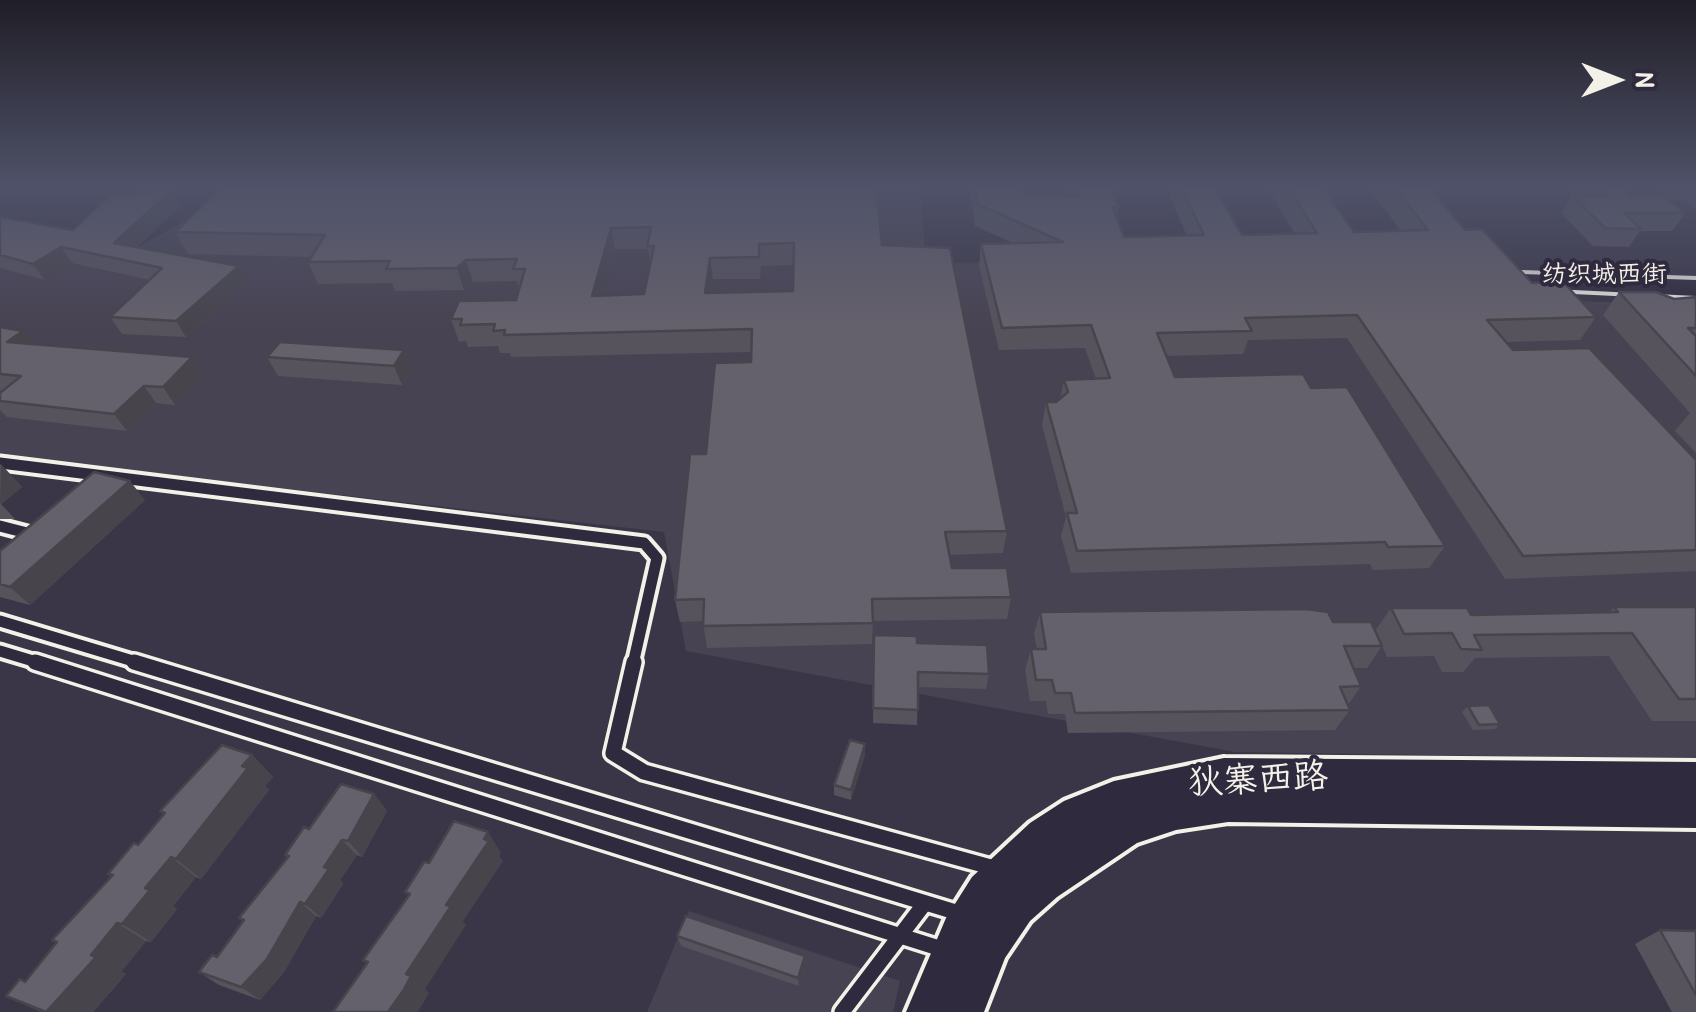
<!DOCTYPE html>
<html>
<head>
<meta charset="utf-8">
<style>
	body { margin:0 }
	#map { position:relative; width:1696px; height:1012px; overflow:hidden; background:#3b3647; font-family:"Patrick Hand",sans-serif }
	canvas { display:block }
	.north { position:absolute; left:1566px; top:30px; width:100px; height:100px; -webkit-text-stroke:8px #2f2a3d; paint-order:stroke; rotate:90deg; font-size:28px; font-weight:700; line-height:40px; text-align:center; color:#f4f1e8 }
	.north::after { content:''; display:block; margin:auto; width:35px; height:45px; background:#f4f1e8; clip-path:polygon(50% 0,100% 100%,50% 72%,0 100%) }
</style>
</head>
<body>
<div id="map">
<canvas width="1696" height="1012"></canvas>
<div class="north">N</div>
</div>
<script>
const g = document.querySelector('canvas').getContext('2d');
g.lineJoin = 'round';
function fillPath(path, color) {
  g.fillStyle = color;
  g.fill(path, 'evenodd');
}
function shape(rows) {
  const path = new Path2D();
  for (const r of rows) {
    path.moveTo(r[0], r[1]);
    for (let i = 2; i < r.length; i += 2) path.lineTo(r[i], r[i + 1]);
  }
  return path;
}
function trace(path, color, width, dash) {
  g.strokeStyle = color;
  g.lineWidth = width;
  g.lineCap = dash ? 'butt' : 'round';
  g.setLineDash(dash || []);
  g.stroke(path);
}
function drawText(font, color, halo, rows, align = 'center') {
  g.font = font + ' "Patrick Hand","LXGW WenKai TC",sans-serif';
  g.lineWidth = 8;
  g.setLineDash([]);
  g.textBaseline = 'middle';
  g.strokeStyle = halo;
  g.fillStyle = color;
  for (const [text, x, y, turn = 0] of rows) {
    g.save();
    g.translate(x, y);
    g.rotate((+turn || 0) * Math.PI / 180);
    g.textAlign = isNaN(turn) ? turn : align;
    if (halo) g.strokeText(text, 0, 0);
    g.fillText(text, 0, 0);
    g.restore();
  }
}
const built = shape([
	[689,187,920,187,926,263,1486,259,1528,300,1696,304,1696,759,1235,752,686,651,664,532,0,456,0,248,128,253,216,203],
	[689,911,900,981,893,1012,647,1012]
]);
const laneFar1 = shape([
	[0,463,644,543,657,558,633,664],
	[0,526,31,534,26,537],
	[0,621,143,664],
	[0,651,43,664]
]);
const lane = shape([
	[35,662,945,950],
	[134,662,962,914],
	[634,662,613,753,644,772,998,869],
	[842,1012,925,903]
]);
const secondary = shape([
	[1522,274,1696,280,1696,296,1513,287,1509,282,1513,277,1522,274],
	[1224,758,1696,762,1696,828,1228,822,1176,830,1137,843,1057,897,1030,921,1005,958,984,1012,906,1012,946,918,972,877,1030,823,1064,801,1114,781,1224,758]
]);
const wall = shape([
	[222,187,882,245,1007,531,1003,553,949,555,952,568,1011,597,1007,619,873,621,872,644,707,648,703,621,680,622,675,600,706,454,751,362,751,352,511,357,510,353,500,353,498,346,468,347,466,341,459,342,451,319,516,300,519,289,517,281,473,282,464,290,395,291,392,283,318,284,308,262,312,257,188,254,175,232],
	[615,249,648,249,650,263,644,294,603,295],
	[794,265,793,291,711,293,713,279,760,279,761,266],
	[970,187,1019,187,1020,191,1030,195,1068,196,1065,187,1111,187,1119,207,1117,217,1124,237,1187,236,1166,187,1214,187,1242,235,1295,234,1267,187,1323,187,1354,232,1401,231,1368,187,1429,187,1465,230,1532,283,1596,317,1580,340,1505,342,1513,350,1696,460,1696,571,1505,579,1347,338,1248,340,1243,354,1166,356,1175,377,1311,388,1445,546,1429,568,1373,570,1370,564,1071,573,1061,536,1066,517,1042,425,1046,402,1056,402,1060,399,1064,380,1096,379,1085,348,999,350,979,266,981,244,1013,243,975,226],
	[1570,187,1622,187,1631,196,1685,213,1672,231,1640,231,1629,247,1593,246,1561,213,1572,195,1579,196],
	[1656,187,1696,187,1696,209,1685,200,1670,200],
	[172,190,181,205,137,247,239,266,248,282,186,337,122,334,110,317,150,280,72,263,45,280,0,268,0,217,73,230],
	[1619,292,1674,299,1696,297,1696,453,1675,431,1690,413,1603,315],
	[0,327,23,331,33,344,203,374,175,405,156,403,127,431,7,417,0,410,0,393,3,391,0,390],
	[404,350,412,369,402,385,278,376,267,357],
	[0,464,22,487,1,504,15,519,0,519],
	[145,500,30,605,0,597,0,551],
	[1614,607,1696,607,1696,721,1652,721,1609,656,1475,658,1463,672,1442,672,1434,656,1387,657,1382,646,1367,668,1353,668,1361,686,1348,705,1350,710,1335,730,1068,733,1065,714,1048,714,1046,701,1030,701,1025,670,1031,649,1037,649,1034,634,1040,612,1333,622,1375,631,1391,608,1471,615,1586,614,1609,613],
	[874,635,917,643,989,674,986,689,918,687,917,725,873,723],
	[1468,706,1500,724,1495,729,1473,730,1462,712],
	[865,744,865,755,851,800,834,795,834,785],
	[252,755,273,777,265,786,269,790,201,879,196,877,173,906,177,909,151,942,146,941,121,972,126,974,93,1012,41,1012,6,996,25,982,112,877,108,874,138,845,164,814,160,811],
	[374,794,387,811,362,857,357,855,340,880,343,884,321,918,316,916,284,972,260,1000,219,985,199,972,217,957,243,921,239,918,288,858,285,855,309,829],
	[1660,930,1696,931,1696,1012,1672,1012,1635,944],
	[677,936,805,956,806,965,799,986,681,946]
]);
const shadedWall = shape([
	[172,190,181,205,125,259,114,243],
	[611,228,615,249,598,318,592,296],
	[61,247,72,263,45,280,33,264],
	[710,258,713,279,708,315,705,293],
	[466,260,473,282,464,290,457,268],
	[239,266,248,282,186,337,176,321],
	[23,331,36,348,7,342],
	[404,350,412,369,402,385,394,366],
	[192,357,203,374,175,405,163,387],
	[144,386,156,403,127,431,114,414],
	[1,464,22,487,1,504,0,503],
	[130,481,145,500,30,605,10,587],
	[865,744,865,755,851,800,851,790],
	[252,755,273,777,265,786,269,790,201,879,176,859],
	[374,794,387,811,362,857,348,841],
	[488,832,501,853,499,856,503,861,463,921,466,925,425,989,429,993,418,1012,388,1012,406,974],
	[342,840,357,855,340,880,343,884,321,918,305,904,324,867],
	[171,857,196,877,173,906,177,909,151,942,122,924,145,888],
	[300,902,316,916,284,972,260,1000,241,987],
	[117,923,146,941,121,972,126,974,93,1012,46,1012],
	[805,956,806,965,799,986,798,978]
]);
const building = shape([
	[222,187,876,187,882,245,950,248,1007,531,945,532,952,568,1007,568,1011,597,872,599,873,623,703,626,704,599,675,600,690,454,706,454,715,363,751,362,752,329,504,335,505,330,493,331,495,324,460,325,462,319,451,319,459,301,516,300,525,269,513,269,517,259,466,260,457,268,386,269,390,261,308,262,325,235,175,232,222,187],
	[651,227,647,246,654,246,644,294,592,296,611,228,651,227],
	[794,243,793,291,705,293,710,258,759,257,759,244,794,243],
	[975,187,1019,187,1020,191,1030,195,1079,196,1076,187,1111,187,1119,207,1113,207,1124,237,1204,235,1181,187,1214,187,1242,235,1317,233,1288,187,1323,187,1354,232,1428,230,1394,187,1429,187,1465,230,1482,229,1532,283,1563,282,1596,317,1487,320,1513,350,1589,348,1696,460,1696,550,1523,556,1357,315,1245,318,1252,331,1157,333,1175,377,1303,374,1311,388,1347,387,1445,546,1388,547,1385,542,1077,551,1067,513,1077,513,1046,402,1056,402,1068,392,1064,380,1110,378,1091,325,1002,328,981,244,1063,242,977,204,975,187],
	[1599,187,1622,187,1631,196,1665,196,1685,213,1624,213,1641,229,1605,228,1572,195,1608,196,1599,187],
	[172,190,114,243,239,266,176,321,110,317,162,268,61,247,33,264,0,255,0,217,73,230,110,195,172,190],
	[1619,292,1656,292,1674,299,1696,297,1696,328,1688,328,1696,336,1696,376,1619,292],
	[0,327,23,331,7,342,192,357,163,387,144,386,114,414,0,401,0,393,21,376,0,374,0,327],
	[280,342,404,350,394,366,267,357,280,342],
	[94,472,130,481,10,587,0,584,0,551,94,472],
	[1614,607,1696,607,1696,699,1679,699,1632,633,1474,635,1482,650,1461,649,1452,633,1404,634,1391,608,1467,608,1471,615,1618,612,1614,607],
	[1307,609,1328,612,1333,622,1371,622,1382,646,1344,646,1361,686,1340,687,1350,710,1075,713,1071,693,1055,693,1052,680,1036,680,1031,649,1046,649,1040,612,1307,609],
	[874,635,917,636,917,643,987,645,989,674,918,672,918,710,873,708,874,635],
	[1489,705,1500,724,1479,725,1468,706,1489,705],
	[850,740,865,744,851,790,834,785,850,740],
	[222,745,252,755,242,766,248,768,176,859,171,857,145,888,150,890,122,924,117,923,91,955,96,957,46,1012,6,996,20,979,25,982,57,942,52,940,113,875,108,874,134,843,138,845,165,813,160,811,222,745],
	[341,784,374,794,348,841,342,840,324,867,329,869,305,904,300,902,267,959,241,987,199,972,212,955,217,957,244,920,239,918,289,856,285,855,304,827,309,829,341,784],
	[454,821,488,832,484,839,489,841,446,905,451,906,406,974,411,976,403,991,388,1012,333,1012,368,962,363,960,410,894,405,892,424,862,429,863,454,821],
	[686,916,805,956,798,978,677,936,686,916],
	[1660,930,1696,931,1696,995,1660,930]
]);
const farStreetnames = [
	["纺织城西街",1604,275]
];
const nearStreetnames = [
	["狄寨西路",1258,781,-3]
];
fillPath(built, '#484352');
trace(laneFar1, '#f4f1e8', 19);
trace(lane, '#f4f1e8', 22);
trace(secondary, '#f4f1e8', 8);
trace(laneFar1, '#2f2a3d', 11);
trace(lane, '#2f2a3d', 15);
fillPath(secondary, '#2f2a3d');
fillPath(wall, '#57535d');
fillPath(shadedWall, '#47444c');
fillPath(building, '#65616c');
trace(building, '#47444c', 2.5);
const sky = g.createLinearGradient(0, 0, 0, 329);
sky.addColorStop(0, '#201e27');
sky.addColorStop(0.57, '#4f5269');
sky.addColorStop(1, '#4f526900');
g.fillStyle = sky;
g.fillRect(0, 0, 1696, 329);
drawText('25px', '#f4f1e8', '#2f2a3d', farStreetnames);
drawText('35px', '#f4f1e8', '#2f2a3d', nearStreetnames);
</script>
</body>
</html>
